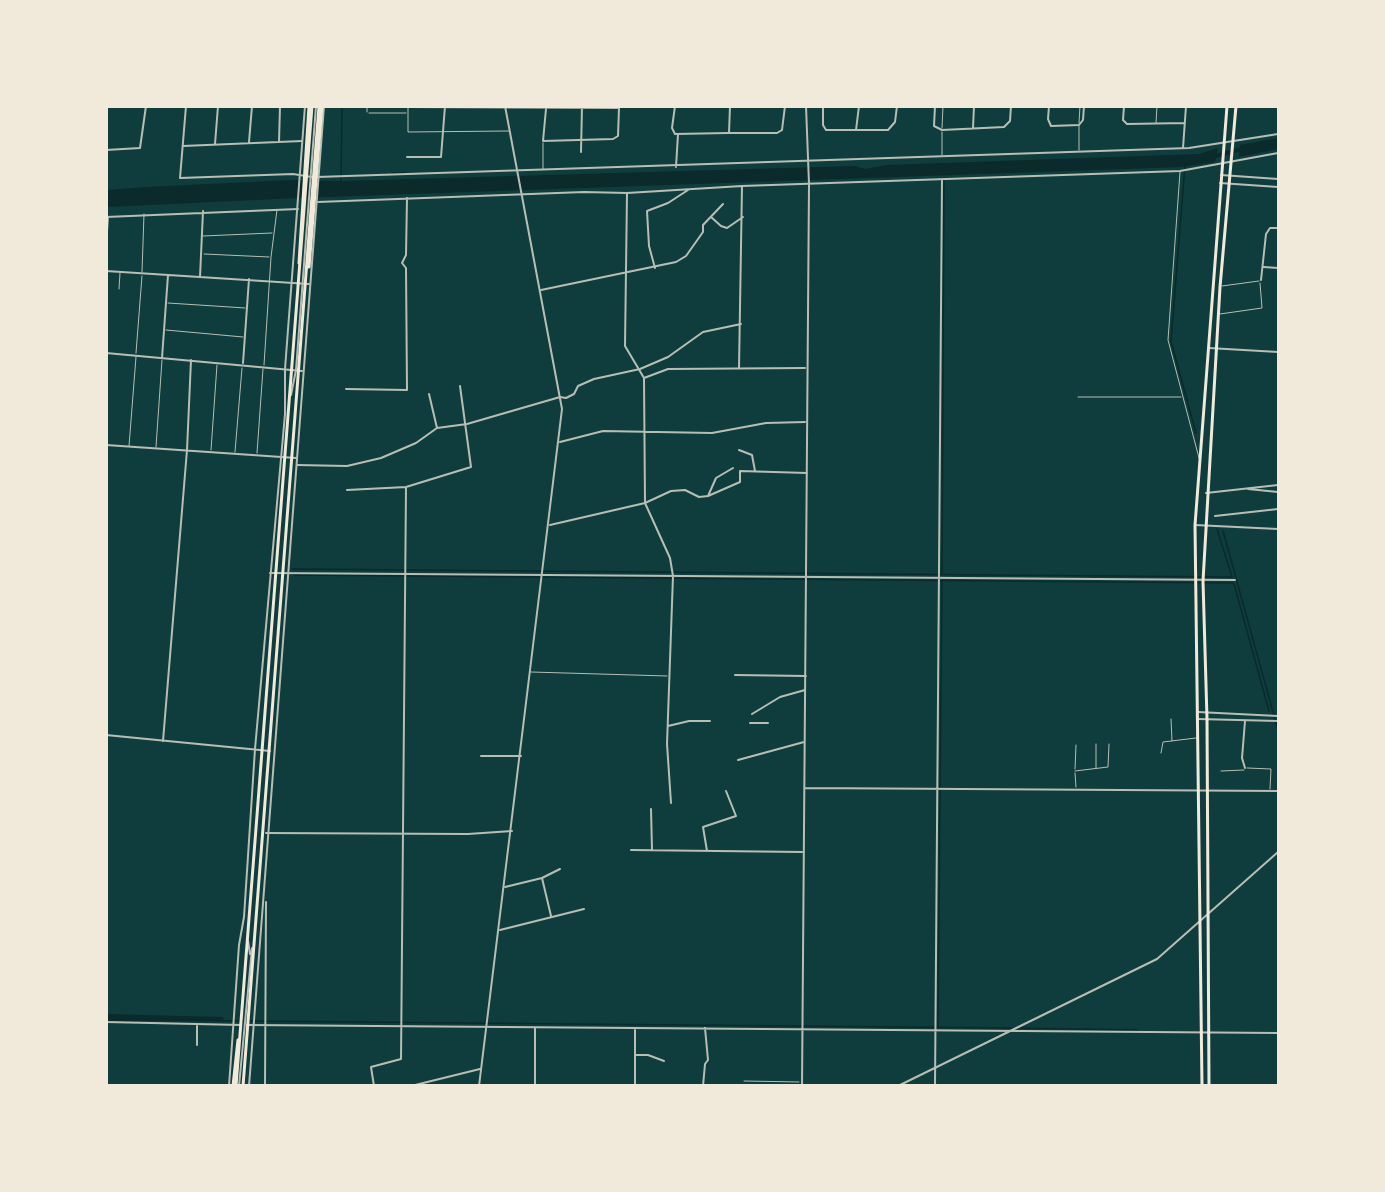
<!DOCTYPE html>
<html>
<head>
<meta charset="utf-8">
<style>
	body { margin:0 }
	#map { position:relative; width:1385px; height:1192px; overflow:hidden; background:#0f3d3e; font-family:"Asap Condensed",sans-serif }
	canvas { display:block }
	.frame { position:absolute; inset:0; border:108px solid #f1e9da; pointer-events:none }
</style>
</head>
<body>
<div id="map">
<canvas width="1385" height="1192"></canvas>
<div class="frame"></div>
</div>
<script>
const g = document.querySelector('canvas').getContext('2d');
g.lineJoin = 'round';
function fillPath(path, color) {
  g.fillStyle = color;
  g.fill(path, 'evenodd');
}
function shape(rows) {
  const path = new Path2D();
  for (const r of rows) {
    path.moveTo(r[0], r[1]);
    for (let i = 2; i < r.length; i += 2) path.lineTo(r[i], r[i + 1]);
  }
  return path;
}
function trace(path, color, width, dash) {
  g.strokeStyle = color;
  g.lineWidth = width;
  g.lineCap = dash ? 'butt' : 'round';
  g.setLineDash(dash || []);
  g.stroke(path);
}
const water = shape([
	[1278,138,1278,149,1239,157,1240,145],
	[1218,148,1215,162,1181,167,298,198,107,207,107,190,145,187,292,180,343,181,855,166,865,169,887,165,1199,154],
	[107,1014,223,1017,224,1021,107,1020]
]);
const stream = shape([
	[1185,165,1171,341,1196,433],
	[392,173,406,173],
	[341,181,342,106],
	[1217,529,1232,577],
	[1223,531,1278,730],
	[292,569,1232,577],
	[942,573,944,179],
	[294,575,1233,583],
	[1234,584,1269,711],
	[106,1020,245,1021],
	[250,1021,1013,1028],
	[938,1026,942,581],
	[1018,1028,1137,1030]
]);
const canal = shape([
	[1212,157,1242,149]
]);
const service = shape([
	[408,108,408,132,509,131],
	[367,112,367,106],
	[369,113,406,113],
	[1079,123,1080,106],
	[1156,123,1157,106],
	[942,128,943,106],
	[942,132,942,155],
	[543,143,543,169],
	[1079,150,1079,126],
	[1180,172,1168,340,1199,458],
	[203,236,272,233],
	[204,254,269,257],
	[142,272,144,214],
	[1222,286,1259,281],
	[119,289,120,273],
	[168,303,245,308],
	[1220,314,1262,308,1260,283],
	[166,330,243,337],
	[136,353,142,276],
	[264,365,271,257,277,210],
	[1078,397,1181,397],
	[129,446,136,357],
	[156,447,162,360],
	[211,450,217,365],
	[235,452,242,368],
	[257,453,263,369],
	[531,672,667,676],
	[1171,719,1172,741],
	[1161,753,1163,742,1196,738],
	[1096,768,1096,744],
	[1247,768,1271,769,1270,789],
	[1075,769,1076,745],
	[1075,771,1108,767,1109,744],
	[1221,771,1244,770],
	[1075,773,1076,787],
	[744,1081,799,1082]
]);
const minor = shape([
	[186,106,180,178,293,174,312,177],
	[675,106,672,128,675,134,728,133],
	[730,106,729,133,777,133,782,130,785,106],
	[823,106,823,125,826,130,888,130,895,122,897,106],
	[935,106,934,126,942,130,1004,127,1010,121,1011,106],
	[1049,106,1048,119,1051,126,1079,125,1083,120,1084,106],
	[1124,106,1123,120,1127,124,1185,123],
	[408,107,619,108],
	[546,109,543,141,613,139,618,136,619,108],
	[106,114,107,106],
	[973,128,974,106],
	[856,130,859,106],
	[249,142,252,106],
	[279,142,280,106],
	[215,144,218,106],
	[183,146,302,141],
	[1183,148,1186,106],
	[106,150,140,148,146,106],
	[581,152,582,106],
	[407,157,441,157,445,106],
	[676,167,678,134],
	[317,177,1189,148,1278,134],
	[627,193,625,346,644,378,645,503,670,558,673,576,667,744,671,803],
	[318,202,584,192,627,193,742,186,1180,171,1278,153],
	[106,217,298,209],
	[711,217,721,226,727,228,743,217],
	[106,246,108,217],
	[1264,267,1278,268],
	[655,268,649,246,647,211,668,203,688,190],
	[106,271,309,284],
	[200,277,203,211],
	[1261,280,1266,234,1270,228,1278,228],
	[541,290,676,262,686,256,703,232,703,225,723,204],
	[106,353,302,371],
	[162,358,168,275],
	[243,363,249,279],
	[739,368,742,186],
	[644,378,668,369,805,368],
	[346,389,407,390,406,268,402,263,406,255,407,198],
	[429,394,437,428],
	[560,442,603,431,712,433,766,423,805,422],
	[106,445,296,458],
	[739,450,752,455,755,471],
	[297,465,347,466,381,458,416,443,437,428,467,424,560,397,566,398,574,394,578,386,594,379,640,369,668,357,703,332,741,324],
	[1248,489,1278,492],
	[347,490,406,487,471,467,460,386],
	[1206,493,1278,485],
	[708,496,716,478,733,468],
	[1215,516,1278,509],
	[550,525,645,503,671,491,685,490,699,497,708,496,740,482,740,471,807,473],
	[1195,525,1278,529],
	[270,573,1235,580],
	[735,675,806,676],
	[752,714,780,697,805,690],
	[1245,721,1242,758,1245,768],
	[750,723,768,723],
	[668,726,689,721,710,721],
	[163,741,187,450,191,360],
	[481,756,521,756],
	[738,760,804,742],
	[805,788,1278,791],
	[651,809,652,850],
	[266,833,468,834,512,831],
	[631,850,802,852],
	[707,851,703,827,736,816,726,791],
	[542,878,560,869],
	[505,887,542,878,551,916],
	[500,930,584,909],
	[106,1022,241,1025],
	[197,1024,197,1045],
	[247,1025,1278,1033],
	[535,1028,535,1086],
	[636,1055,648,1055,664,1061],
	[265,1086,266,902],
	[374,1086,371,1067,401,1059,406,487],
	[411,1086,480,1069],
	[635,1086,635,1028],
	[703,1086,705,1064,708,1060,705,1028],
	[802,1086,809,184,806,106],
	[935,1086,942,180]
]);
const tertiary = shape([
	[1221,175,1278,179],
	[1220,183,1278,187],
	[1209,348,1278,352],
	[291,395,296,370,316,106],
	[1198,712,1278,716],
	[1198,719,1278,721],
	[106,735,270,751],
	[248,941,250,954],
	[229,1086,239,945,244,917,255,749,285,414,285,369,305,106],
	[239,1086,252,948],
	[249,1086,324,106],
	[479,1086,562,409,505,106],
	[898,1086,1157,959,1278,852]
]);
const primary = shape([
	[1202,1086,1195,525,1227,106],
	[1209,1086,1207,719,1203,581,1220,287,1236,106]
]);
const trunk = shape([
	[299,263,309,106],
	[309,267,322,106],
	[233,1086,238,1040],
	[236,1086,312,106],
	[243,1086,319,106]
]);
fillPath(water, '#0a2a2b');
trace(stream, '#0a2a2b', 1.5);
trace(canal, '#0a2a2b', 4);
trace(service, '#b8beb3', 1);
trace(minor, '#b8beb3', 2);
trace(tertiary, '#b8beb3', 2);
trace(primary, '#f1e9da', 3);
trace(trunk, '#f1e9da', 3);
</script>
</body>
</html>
